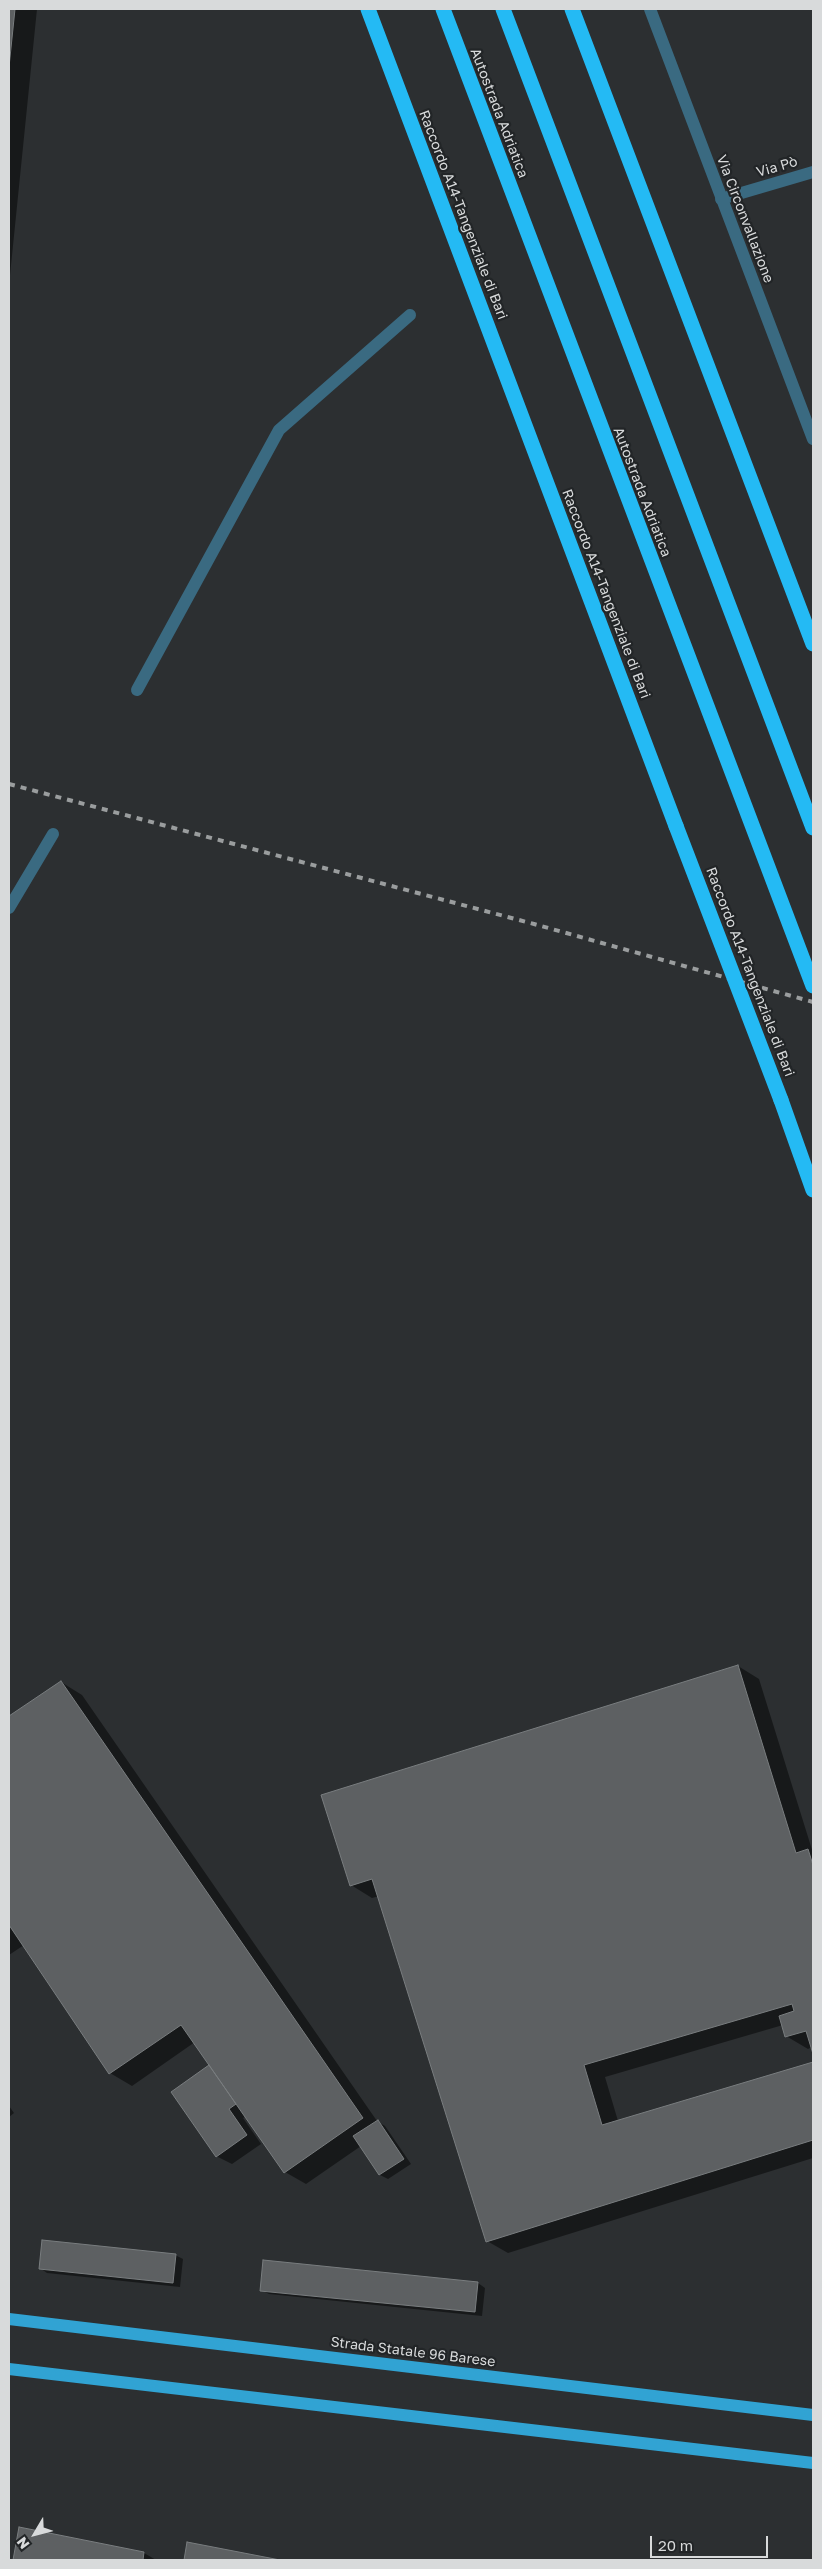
<!DOCTYPE html>
<html>
<head>
<meta charset="utf-8">
<style>
	body { margin:0 }
	#map { position:relative; width:822px; height:2569px; overflow:hidden; background:#2c2f31; font-family:"Golos Text",sans-serif }
	canvas { display:block }
	.frame { position:absolute; inset:0; border:10px solid #d8dadb; pointer-events:none }
	.north { position:absolute; left:10px; top:2509px; width:50px; height:50px; -webkit-text-stroke:4px #222527; paint-order:stroke; rotate:233deg; font-size:14px; font-weight:700; line-height:20px; text-align:center; color:#d8dadb }
	.north::after { content:''; display:block; margin:auto; width:18px; height:22px; background:#d8dadb; clip-path:polygon(50% 0,100% 100%,50% 72%,0 100%) }
	.scale { position:absolute; left:650px; top:2536px; width:118px; height:22px; box-sizing:border-box; border:2px solid #d8dadb; border-top:0; padding-left:6px; font-size:15px; line-height:18px; white-space:nowrap; color:#d8dadb; -webkit-text-stroke:4px #222527; paint-order:stroke }
</style>
</head>
<body>
<div id="map">
<canvas width="822" height="2569"></canvas>
<div class="frame"></div>
<div class="north">N</div>
<div class="scale">20 m</div>
</div>
<script>
const g = document.querySelector('canvas').getContext('2d');
g.lineJoin = 'round';
function fillPath(path, color) {
  g.fillStyle = color;
  g.fill(path, 'evenodd');
}
function shape(rows) {
  const path = new Path2D();
  for (const r of rows) {
    path.moveTo(r[0], r[1]);
    for (let i = 2; i < r.length; i += 2) path.lineTo(r[i], r[i + 1]);
  }
  return path;
}
function trace(path, color, width, dash) {
  g.strokeStyle = color;
  g.lineWidth = width;
  g.lineCap = dash ? 'butt' : 'round';
  g.setLineDash(dash || []);
  g.stroke(path);
}
function drawText(font, color, halo, rows, align = 'center') {
  g.font = font + ' "Golos Text",sans-serif';
  g.lineWidth = 4.5;
  g.setLineDash([]);
  g.textBaseline = 'middle';
  g.strokeStyle = halo;
  g.fillStyle = color;
  for (const [text, x, y, turn = 0] of rows) {
    g.save();
    g.translate(x, y);
    g.rotate((+turn || 0) * Math.PI / 180);
    g.textAlign = isNaN(turn) ? turn : align;
    if (halo) g.strokeText(text, 0, 0);
    g.fillText(text, 0, 0);
    g.restore();
  }
}
const shadow = shape([
	[9,9,37,9,9,285],
	[738,1666,759,1679,813,1853,813,2050,812,2047,808,2049,786,2036,783,2025,605,2077,618,2121,813,2063,813,2158,508,2253,487,2241,379,1896,372,1898,351,1885],
	[61,1682,82,1695,377,2121,385,2126,411,2164,388,2179,380,2175,361,2146,306,2184,285,2172,246,2116,243,2118,261,2144,232,2164,216,2156,211,2066,195,2042,132,2086,110,2073,24,1945,9,1955,9,1717],
	[9,2106,14,2113,9,2117],
	[175,2255,183,2259,180,2287,47,2273,40,2268],
	[478,2283,485,2288,482,2316,269,2294,261,2290],
	[20,2529,144,2553,156,2560,14,2560],
	[188,2544,274,2560,185,2560]
]);
const building = shape([
	[9,9,15,9,9,67,9,9],
	[738,1665,796,1853,808,1849,813,1865,813,2054,806,2031,785,2037,779,2016,794,2011,792,2004,584,2065,602,2125,813,2062,813,2140,486,2242,372,1879,350,1886,321,1795,738,1665],
	[61,1681,363,2118,284,2173,181,2025,109,2074,9,1925,9,1716,61,1681],
	[209,2065,236,2104,229,2109,247,2135,216,2157,171,2092,209,2065],
	[378,2120,404,2159,379,2175,353,2136,378,2120],
	[42,2240,176,2254,173,2283,39,2269,42,2240],
	[263,2260,478,2282,475,2312,260,2291,263,2260],
	[19,2527,144,2552,143,2560,13,2560,19,2527],
	[187,2542,280,2560,184,2560,187,2542]
]);
const minor = shape([
	[721,199,813,172],
	[137,690,279,430,410,315],
	[9,908,53,834]
]);
const tertiary = shape([
	[650,9,813,439]
]);
const primary = shape([
	[9,2319,813,2415],
	[9,2369,813,2463]
]);
const motorway = shape([
	[368,9,676,826],
	[443,9,813,986],
	[503,9,813,828],
	[572,9,813,644],
	[781,1100,813,1190]
]);
const rail = shape([
	[9,784,534,924,813,1002]
]);
const motorwayBridge = shape([
	[676,826,781,1100]
]);
const streetNames = [
	["Autostrada Adriatica",499,113,69],
	["Via Pò",777,167,-16],
	["Raccordo A14-Tangenziale di Bari",463,215,69],
	["Via Circonvallazione",745,219,69],
	["Autostrada Adriatica",642,492,69],
	["Raccordo A14-Tangenziale di Bari",606,594,69],
	["Raccordo A14-Tangenziale di Bari",750,972,69],
	["Strada Statale 96 Barese",413,2352,7]
];
fillPath(shadow, '#0007');
fillPath(building, '#5d6062');
trace(building, '#797d7f', 1);
trace(minor, '#3a6a81', 12);
trace(tertiary, '#3a6a81', 12);
trace(primary, '#31a3d3', 12);
trace(motorway, '#24baf4', 15);
trace(rail, '#9a9d9e', 4, [6, 6]);
trace(motorwayBridge, '#24baf4', 15);
drawText('14px', '#d8dadb', '#222527', streetNames);
</script>
</body>
</html>
